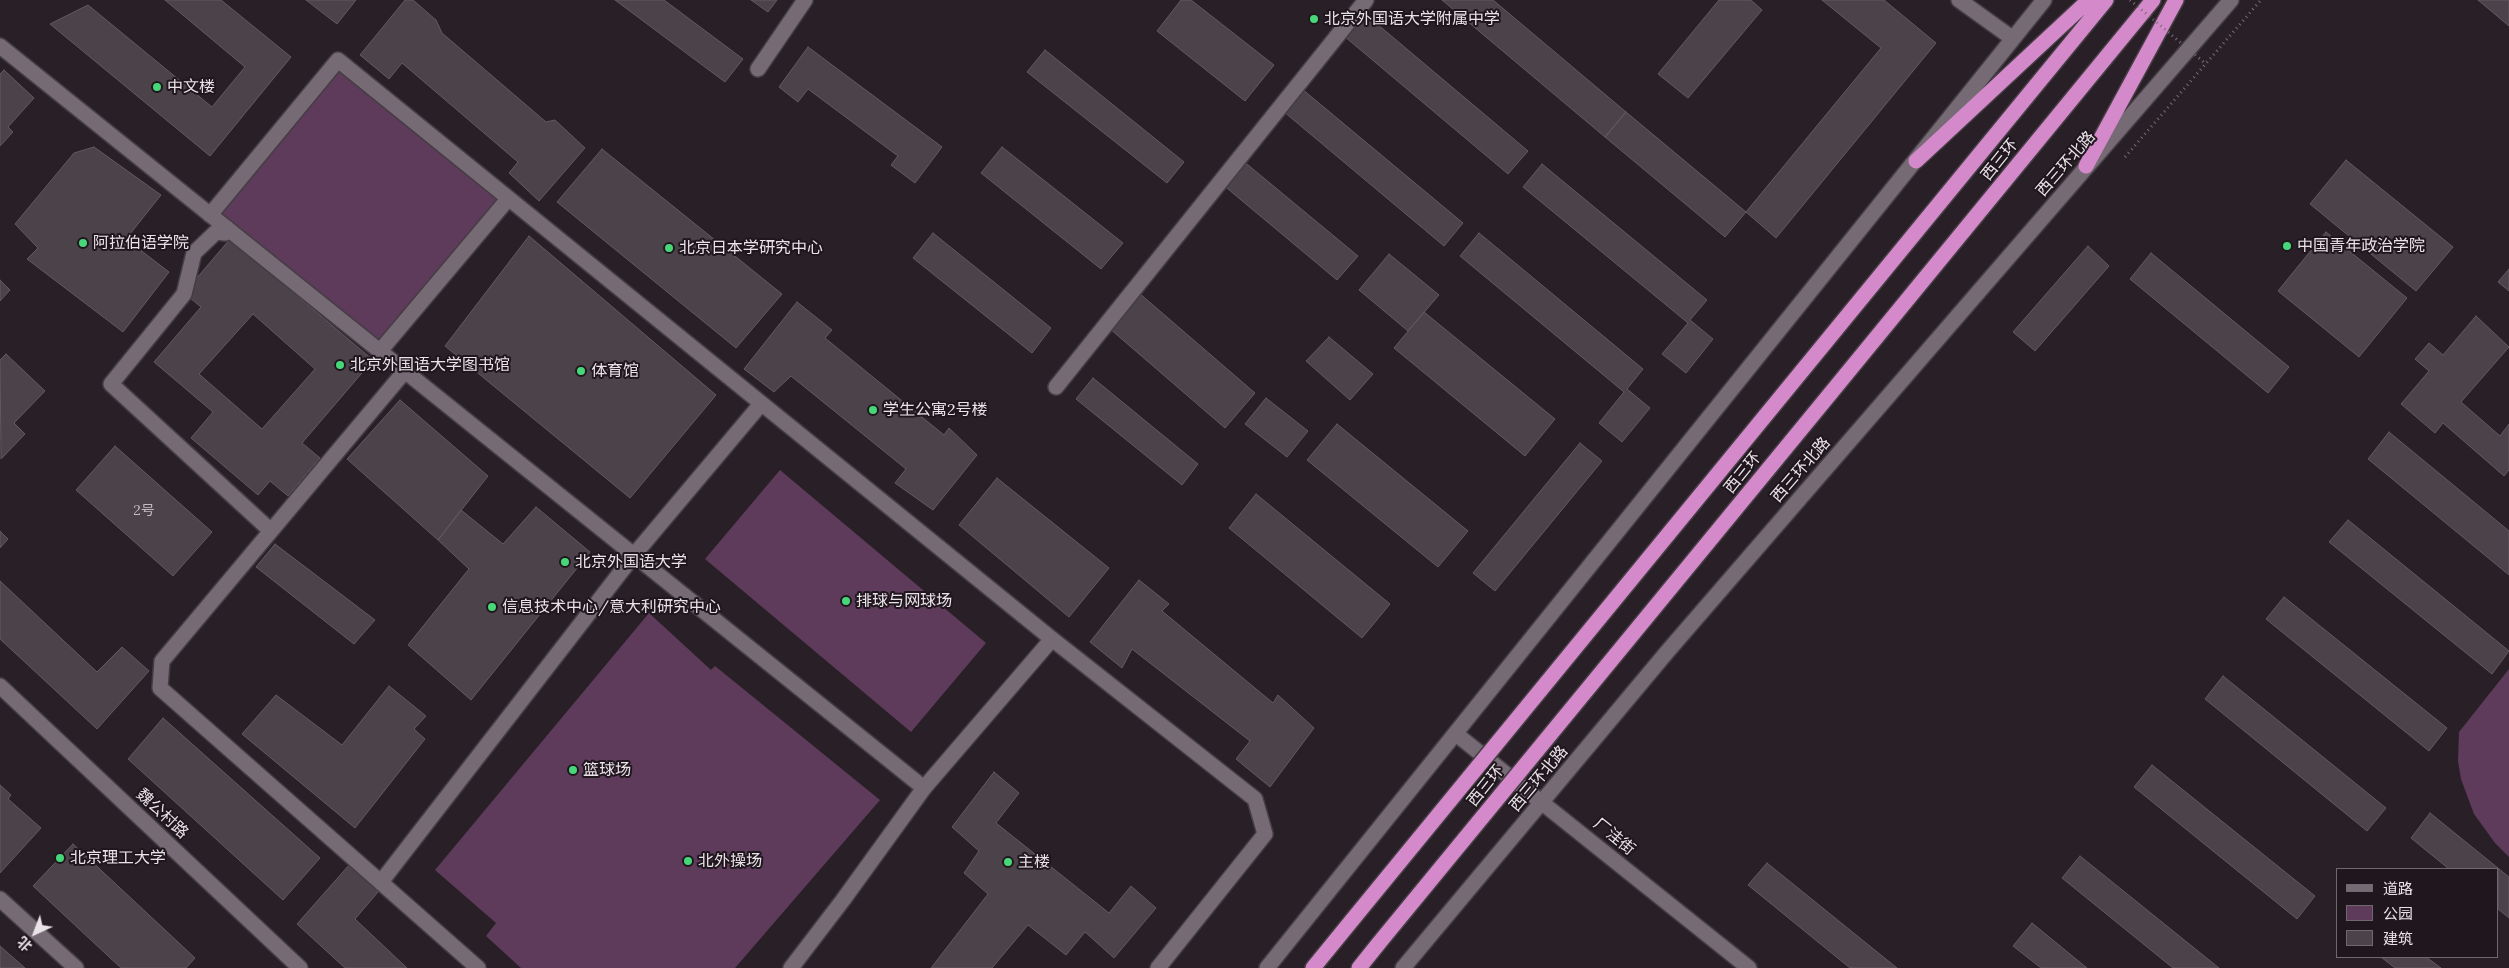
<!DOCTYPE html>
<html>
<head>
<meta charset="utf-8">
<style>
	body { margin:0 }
	#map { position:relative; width:2509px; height:968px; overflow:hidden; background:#292027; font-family:Lora,"Noto Sans SC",serif }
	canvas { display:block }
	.legend { position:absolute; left:2336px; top:868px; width:162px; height:90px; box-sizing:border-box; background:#1f161e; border:1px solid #70686f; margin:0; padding:6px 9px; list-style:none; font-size:15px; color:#e9e3e8 }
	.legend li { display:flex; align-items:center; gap:10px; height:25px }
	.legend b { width:25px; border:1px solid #70686f }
	.north { position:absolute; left:10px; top:908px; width:50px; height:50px; -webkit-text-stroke:4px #1f161e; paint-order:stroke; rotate:223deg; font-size:14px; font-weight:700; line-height:20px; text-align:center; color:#e9e3e8 }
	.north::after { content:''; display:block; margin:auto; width:18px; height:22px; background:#e9e3e8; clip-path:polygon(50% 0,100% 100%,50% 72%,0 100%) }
</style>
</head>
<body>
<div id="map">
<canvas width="2509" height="968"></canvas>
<ul class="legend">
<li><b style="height:6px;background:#766b75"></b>道路</li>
<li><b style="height:14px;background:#5e3b5a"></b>公园</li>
<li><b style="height:14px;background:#4c424a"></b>建筑</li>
</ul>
<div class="north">北</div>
</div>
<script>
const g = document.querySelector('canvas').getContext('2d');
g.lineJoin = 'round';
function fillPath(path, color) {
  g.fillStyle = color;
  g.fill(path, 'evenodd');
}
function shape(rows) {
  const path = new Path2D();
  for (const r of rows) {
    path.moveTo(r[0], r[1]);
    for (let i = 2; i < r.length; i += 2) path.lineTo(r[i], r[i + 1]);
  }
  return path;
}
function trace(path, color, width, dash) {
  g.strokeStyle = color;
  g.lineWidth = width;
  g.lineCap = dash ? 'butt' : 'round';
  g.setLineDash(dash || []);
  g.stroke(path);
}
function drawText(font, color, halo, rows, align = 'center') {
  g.font = font + ' Lora,"Noto Sans SC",serif';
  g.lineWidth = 4;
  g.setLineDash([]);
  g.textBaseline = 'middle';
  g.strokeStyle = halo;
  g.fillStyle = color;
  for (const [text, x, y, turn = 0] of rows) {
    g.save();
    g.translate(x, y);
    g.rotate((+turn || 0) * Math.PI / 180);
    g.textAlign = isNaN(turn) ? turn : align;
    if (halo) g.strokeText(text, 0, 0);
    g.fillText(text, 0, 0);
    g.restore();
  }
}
const green = shape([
	[339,67,500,200,379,344,216,213],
	[780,470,986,643,911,732,705,559],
	[649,613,711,670,715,666,880,800,735,968,521,968,486,936,496,923,435,870],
	[2509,669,2509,857,2495,843,2474,814,2461,779,2458,761,2459,732]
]);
const building = shape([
	[165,0,221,0,291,57,210,156,50,24,88,5,212,107,245,67,165,0],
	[306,0,356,0,337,24,306,0],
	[405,0,413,0,436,20,442,33,546,122,555,120,585,148,539,201,509,173,518,162,402,63,389,79,360,55,405,0],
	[615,0,664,0,743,59,725,82,615,0],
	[751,0,777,0,768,12,751,0],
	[1181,0,1191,0,1274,65,1245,101,1157,31,1181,0],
	[1442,0,1493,0,1626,112,1605,137,1442,0],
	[1719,0,1751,0,1762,10,1688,98,1658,74,1719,0],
	[1822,0,1884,0,1936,43,1776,238,1746,212,1881,48,1822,0],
	[2478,0,2509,0,2509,26,2478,0],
	[1364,13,1528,151,1508,174,1344,36,1364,13],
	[808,47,942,147,915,183,891,165,898,156,808,89,798,102,779,87,808,47],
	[1045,50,1184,162,1167,183,1027,72,1045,50],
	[4,70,34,98,8,127,13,132,0,146,0,74,4,70],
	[1296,84,1463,223,1444,246,1277,106,1296,84],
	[1626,112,1746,212,1725,237,1605,137,1626,112],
	[94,147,161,195,126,239,169,272,123,332,27,259,38,248,15,224,74,153,94,147],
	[1002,147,1123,243,1101,269,981,173,1002,147],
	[602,149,782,294,736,348,557,202,602,149],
	[1242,160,1358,256,1337,280,1222,184,1242,160],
	[2346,160,2453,247,2416,291,2310,204,2346,160],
	[1542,164,1707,300,1690,320,1713,339,1686,373,1662,354,1688,323,1523,187,1542,164],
	[2326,232,2407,298,2359,357,2278,291,2326,232],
	[933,233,1051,328,1032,353,913,258,933,233],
	[1479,233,1643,369,1627,389,1650,408,1622,442,1599,423,1624,392,1460,256,1479,233],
	[529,236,716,395,630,498,445,346,529,236],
	[230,239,373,360,302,443,320,458,288,496,270,481,258,495,191,438,213,412,154,362,201,307,184,293,230,239],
	[253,314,315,369,262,429,199,374,253,314],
	[2088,246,2109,266,2035,351,2013,332,2088,246],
	[2151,253,2289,367,2268,393,2130,279,2151,253],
	[1389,254,1439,295,1408,331,1359,290,1389,254],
	[2509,269,2509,291,2498,282,2509,269],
	[0,280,10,290,0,301,0,280],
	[1139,293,1255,393,1225,428,1109,328,1139,293],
	[797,302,832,330,825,338,944,435,949,428,977,455,933,510,895,483,906,469,791,376,774,392,744,369,797,302],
	[1424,312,1555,419,1525,456,1394,348,1424,312],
	[2476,316,2509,347,2461,402,2500,436,2509,424,2509,470,2504,476,2443,423,2435,433,2401,404,2429,371,2415,359,2429,343,2443,355,2476,316],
	[1329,337,1373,374,1350,400,1306,361,1329,337],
	[6,354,45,391,14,423,25,434,1,459,0,360,6,354],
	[1093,378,1198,464,1182,485,1076,399,1093,378],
	[1266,398,1308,431,1287,457,1245,424,1266,398],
	[400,400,488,476,438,540,347,459,400,400],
	[1337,424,1468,531,1438,567,1307,460,1337,424],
	[2389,432,2509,531,2509,575,2368,459,2389,432],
	[1580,443,1602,461,1495,591,1473,573,1580,443],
	[115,446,212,532,173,576,76,490,115,446],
	[997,478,1109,568,1069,617,959,525,997,478],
	[1256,494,1390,604,1362,638,1229,528,1256,494],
	[536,507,590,552,471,700,408,645,469,569,438,540,461,510,503,544,536,507],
	[2348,520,2509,651,2492,674,2329,542,2348,520],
	[0,531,8,539,0,548,0,531],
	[275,544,375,620,354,644,256,567,275,544],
	[1139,580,1169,604,1162,611,1273,703,1278,695,1314,728,1270,787,1236,759,1250,741,1132,649,1122,668,1090,642,1139,580],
	[0,581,97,672,122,647,149,671,97,729,0,639,0,581],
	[2284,597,2447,728,2429,751,2266,619,2284,597],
	[2223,676,2386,808,2367,831,2205,699,2223,676],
	[389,686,426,716,414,729,425,739,355,828,242,734,276,695,342,745,389,686],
	[163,718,320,858,283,900,128,759,163,718],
	[2152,765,2315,896,2297,919,2134,787,2152,765],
	[994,772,1019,793,996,823,1109,913,1131,886,1156,908,1114,958,1085,932,1066,955,1028,925,992,968,931,968,988,894,964,873,979,851,952,827,994,772],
	[0,785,11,795,8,799,41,828,0,873,0,785],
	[2430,813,2509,877,2509,918,2498,909,2498,869,2449,869,2411,838,2430,813],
	[73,844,195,958,186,968,121,968,33,886,73,844],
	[2080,856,2219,968,2173,968,2062,878,2080,856],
	[1767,863,1897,968,1850,968,1748,885,1767,863],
	[350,864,378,892,355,919,407,968,345,968,297,924,350,864],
	[2032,923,2087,968,2041,968,2013,946,2032,923],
	[0,946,25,968,0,968,0,946],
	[2381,957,2426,957,2441,968,2395,968,2381,957]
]);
const path = shape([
	[2125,157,2261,0]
]);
const minor = shape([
	[1959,0,2012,38],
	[0,46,924,788],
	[758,69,805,0],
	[210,215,338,60,1052,639,1255,799,1265,834,1158,968],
	[227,228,225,233,216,232,194,253,184,294,111,384,271,531],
	[380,351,508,199],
	[405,371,162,661,160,688,478,968],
	[1056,387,1366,0],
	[0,686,300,968],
	[1456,734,1749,968],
	[381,882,634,555,761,404],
	[0,899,76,968],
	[791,968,843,900,924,788,1052,639],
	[1267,968,2044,0],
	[1403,968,1667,652,2231,0]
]);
const highway = shape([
	[1916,161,2089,0],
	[2086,166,2176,0],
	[1802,371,2106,0],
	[1830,394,2153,0],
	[1313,968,1353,919],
	[1359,968,1379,943]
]);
const pathBridge = shape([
	[2130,0,2206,64]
]);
const highwayBridge = shape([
	[1353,919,1802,371],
	[1379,943,1830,394]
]);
const markers = [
	[1314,19,5,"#47d779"],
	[157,87,5,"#47d779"],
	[83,243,5,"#47d779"],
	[2287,246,5,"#47d779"],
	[669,248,5,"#47d779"],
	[340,365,5,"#47d779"],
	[581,371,5,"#47d779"],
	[873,410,5,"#47d779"],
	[565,562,5,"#47d779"],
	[846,601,5,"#47d779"],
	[492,607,5,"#47d779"],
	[573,770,5,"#47d779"],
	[60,858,5,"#47d779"],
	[688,861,5,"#47d779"],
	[1008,862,5,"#47d779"]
];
const numberNames = [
	["2号",144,511]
];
const poiNames = [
	["北京外国语大学附属中学",1324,19],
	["中文楼",167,87],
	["阿拉伯语学院",93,243],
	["中国青年政治学院",2297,246],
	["北京日本学研究中心",679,248],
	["北京外国语大学图书馆",350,365],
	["体育馆",591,371],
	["学生公寓2号楼",883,410],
	["北京外国语大学",575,562],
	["排球与网球场",856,601],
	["信息技术中心/意大利研究中心",502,607],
	["篮球场",583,770],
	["北京理工大学",70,858],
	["北外操场",698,861],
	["主楼",1018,862]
];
const streetNames = [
	["西三环",2000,160,-51],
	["西三环北路",2066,164,-49],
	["西三环北路",1801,470,-49],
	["西三环",1743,473,-51],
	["西三环北路",1539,779,-50],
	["西三环",1486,786,-51],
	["魏公村路",162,814,43],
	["厂洼街",1614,837,39]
];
fillPath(green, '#5e3b5a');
fillPath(building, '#4c424a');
trace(building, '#645962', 1);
trace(minor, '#453d44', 18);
trace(highway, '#453d44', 18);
trace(path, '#766e74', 3, [1, 4]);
trace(minor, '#766b75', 15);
trace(highway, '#d489ca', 15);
trace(highwayBridge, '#453d44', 18, []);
trace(pathBridge, '#766e74', 3, [1, 4]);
trace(highwayBridge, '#d489ca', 15);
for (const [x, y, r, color] of markers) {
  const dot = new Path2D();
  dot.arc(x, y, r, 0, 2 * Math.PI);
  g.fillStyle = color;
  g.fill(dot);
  trace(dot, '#1f161e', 2);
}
drawText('14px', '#c2bbc0', null, numberNames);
drawText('16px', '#e9e3e8', '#1f161e', poiNames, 'left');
drawText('16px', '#e9e3e8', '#1f161e', streetNames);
</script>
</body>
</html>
